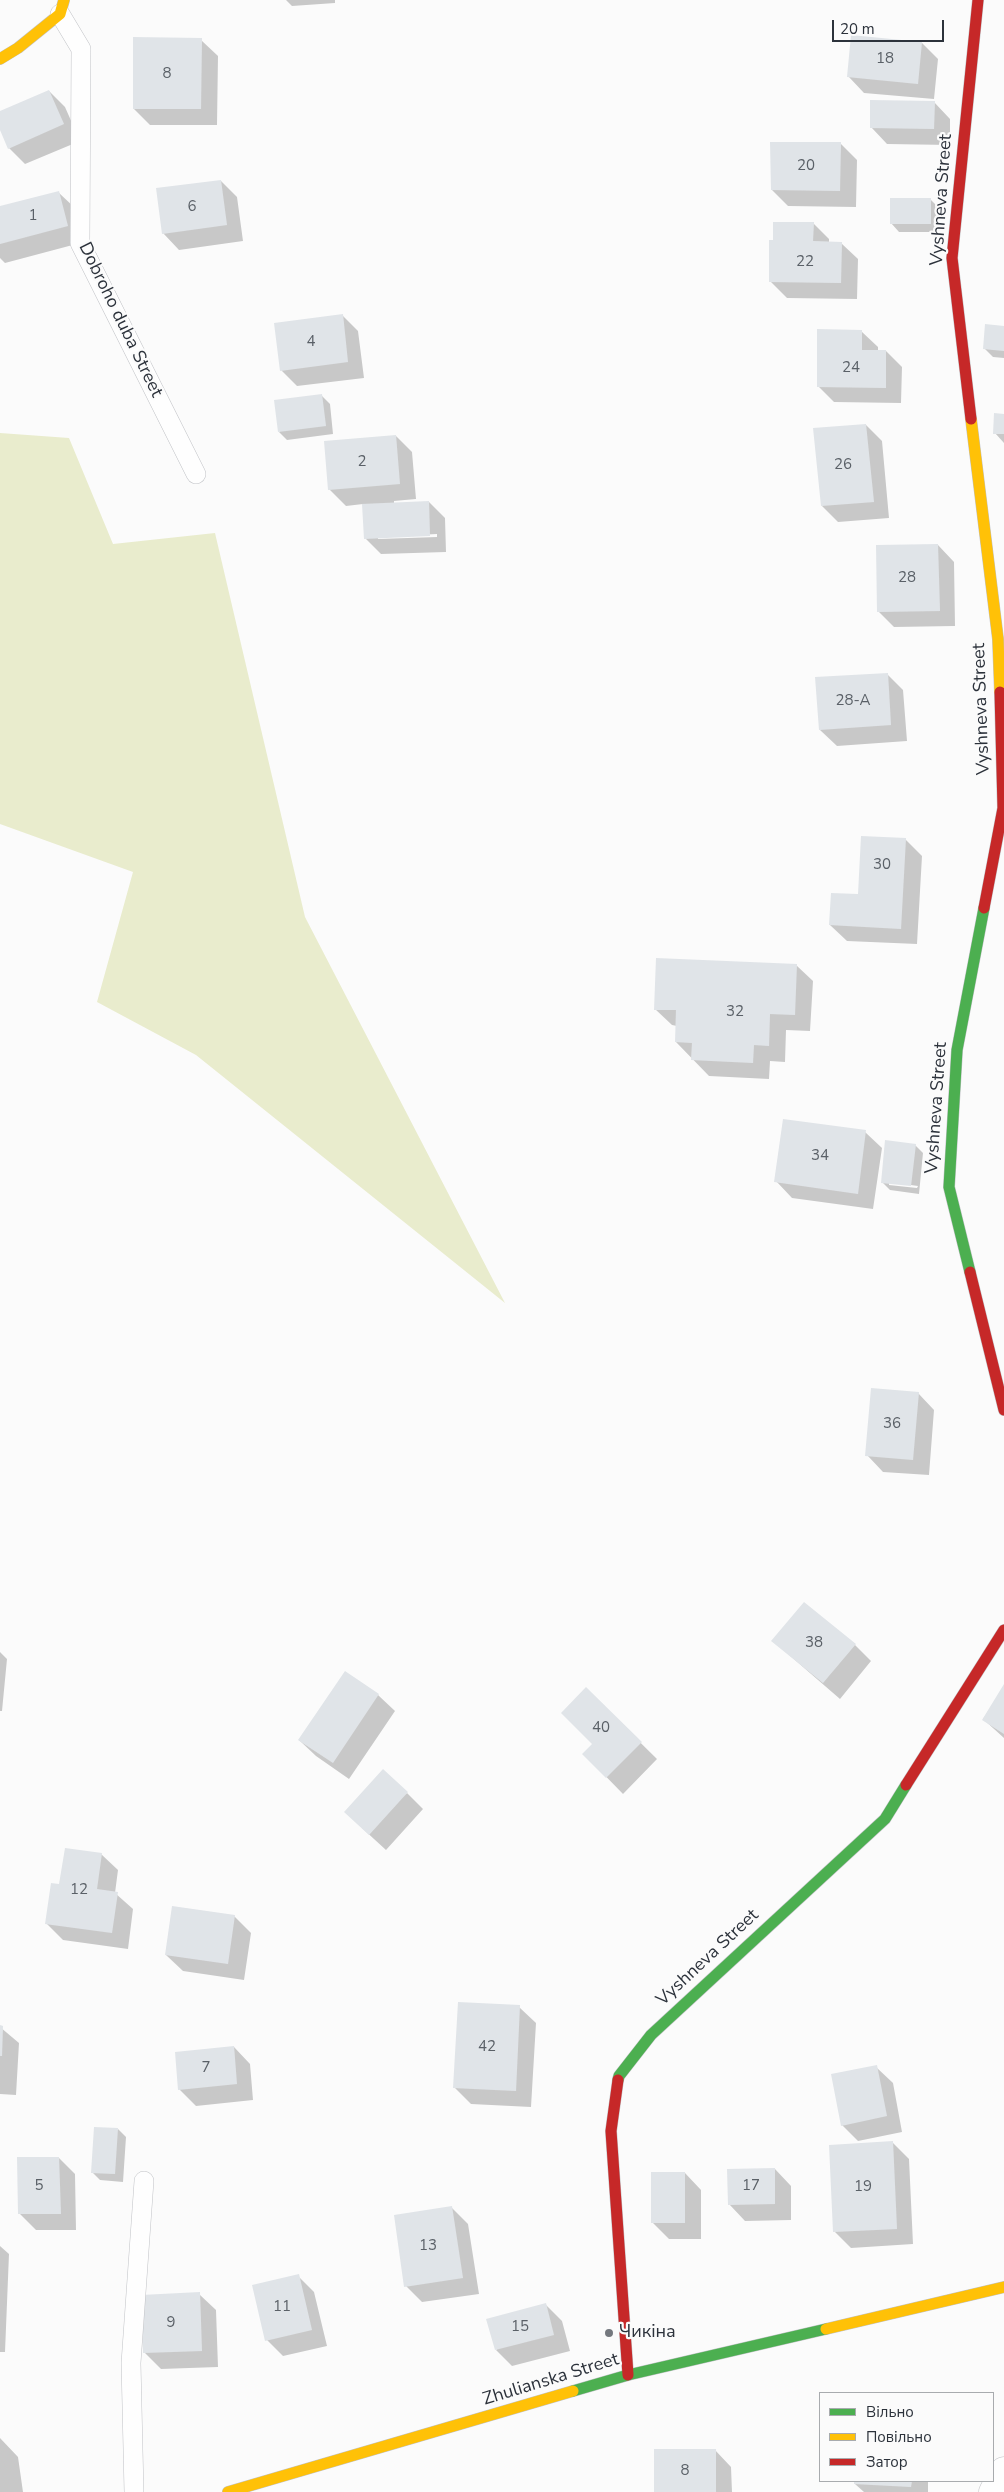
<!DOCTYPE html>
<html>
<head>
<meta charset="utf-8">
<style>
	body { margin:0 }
	#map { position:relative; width:1004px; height:2492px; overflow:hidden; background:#fbfbfb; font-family:"Nunito Sans",sans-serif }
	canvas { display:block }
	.legend { position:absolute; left:819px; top:2392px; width:175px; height:90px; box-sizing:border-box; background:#fbfbfb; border:1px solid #a8abae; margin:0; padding:6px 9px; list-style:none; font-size:15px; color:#2c323b }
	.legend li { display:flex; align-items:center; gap:10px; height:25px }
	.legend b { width:25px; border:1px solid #a8abae }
	.scale { position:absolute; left:832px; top:20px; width:112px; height:22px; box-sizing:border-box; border:2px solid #2c323b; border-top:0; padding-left:6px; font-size:15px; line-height:18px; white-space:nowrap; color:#2c323b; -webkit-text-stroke:4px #fbfbfb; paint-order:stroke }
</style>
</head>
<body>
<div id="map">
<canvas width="1004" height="2492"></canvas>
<ul class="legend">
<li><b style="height:6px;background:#4caf50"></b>Вільно</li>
<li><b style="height:6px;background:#ffc107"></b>Повільно</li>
<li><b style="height:6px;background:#c62828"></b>Затор</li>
</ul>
<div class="scale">20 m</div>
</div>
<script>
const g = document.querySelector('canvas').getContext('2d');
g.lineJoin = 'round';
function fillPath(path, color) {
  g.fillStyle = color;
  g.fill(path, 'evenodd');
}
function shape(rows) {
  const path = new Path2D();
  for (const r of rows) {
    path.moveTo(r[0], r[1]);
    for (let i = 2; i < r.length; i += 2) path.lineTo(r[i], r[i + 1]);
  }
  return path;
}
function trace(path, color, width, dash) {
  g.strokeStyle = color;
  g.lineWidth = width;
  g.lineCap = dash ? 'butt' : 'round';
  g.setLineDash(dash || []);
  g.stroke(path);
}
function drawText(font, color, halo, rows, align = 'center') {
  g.font = font + ' "Nunito Sans",sans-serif';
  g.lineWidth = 4.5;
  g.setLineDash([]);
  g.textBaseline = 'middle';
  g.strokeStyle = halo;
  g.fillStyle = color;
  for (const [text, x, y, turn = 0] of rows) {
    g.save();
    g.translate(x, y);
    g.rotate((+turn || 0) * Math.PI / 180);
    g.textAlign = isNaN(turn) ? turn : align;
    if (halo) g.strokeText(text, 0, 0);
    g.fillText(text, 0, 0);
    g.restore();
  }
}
const green = shape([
	[0,433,69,438,113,544,215,533,305,917,505,1303,196,1055,97,1002,133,872,0,824]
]);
const shadow = shape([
	[286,0,335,0,335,3,292,6],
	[201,40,218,56,217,125,150,125,134,109],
	[922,43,938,59,934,99,864,93,848,76],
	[49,91,65,107,80,141,25,164,9,148,0,127,0,112],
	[934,102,950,119,950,145,887,144,871,127],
	[840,143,857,160,856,207,788,206,772,190],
	[221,181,237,197,243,241,179,250,163,233],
	[58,192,75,208,84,242,5,263,0,258,0,207],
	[931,200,939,208,939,232,899,232,891,223],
	[813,223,829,239,829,243,841,243,858,259,857,299,787,298,771,282],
	[342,315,358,331,364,378,297,386,281,370],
	[1004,327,1004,358,993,357,985,349],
	[861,331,878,347,878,351,886,351,902,367,901,403,834,402,818,386],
	[322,396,330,404,333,434,287,440,279,432],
	[1004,415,1004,443,995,433],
	[866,425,882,441,889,518,838,522,822,506],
	[396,436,412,452,416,499,394,501,394,504,429,502,445,518,446,552,381,554,365,538,363,504,346,506,329,489],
	[437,534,437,537,378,539,378,537],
	[938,545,954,562,955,626,894,627,878,611],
	[887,674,903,690,907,741,837,746,820,730],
	[905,839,922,856,917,944,847,941,830,925,859,895],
	[796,965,813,981,810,1031,786,1030,785,1062,770,1061,769,1079,709,1076,676,1042,677,1026,672,1025,655,1009],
	[865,1132,882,1148,873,1209,792,1198,776,1181],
	[915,1145,923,1153,919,1194,890,1190,882,1182],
	[889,1182,918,1186,917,1188,889,1185],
	[918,1393,934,1410,929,1475,883,1472,867,1455],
	[773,1641,855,1645,871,1661,840,1699],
	[0,1652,7,1659,2,1711,0,1711],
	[345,1673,378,1695,395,1711,349,1779,316,1756,299,1740],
	[1004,1687,1004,1738,983,1719],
	[586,1689,657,1759,623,1794,584,1754,594,1744],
	[407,1793,423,1809,386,1850,362,1828],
	[101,1854,118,1870,115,1893,133,1909,128,1949,63,1940,47,1924,61,1885],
	[234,1916,251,1933,244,1980,183,1971,166,1955],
	[519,2007,536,2023,531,2107,471,2104,455,2088],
	[0,2027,19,2043,16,2095,0,2094],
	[234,2047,250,2064,253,2100,196,2106,179,2089],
	[876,2067,893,2083,902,2132,858,2141,842,2125],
	[118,2129,126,2137,123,2182,100,2180,92,2172],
	[892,2142,909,2159,913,2244,851,2248,834,2231],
	[59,2158,75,2174,76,2230,36,2230,20,2214],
	[775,2169,791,2186,791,2220,745,2221,729,2204],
	[685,2173,701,2190,701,2239,669,2239,652,2222],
	[452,2208,468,2224,479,2294,422,2302,406,2286],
	[0,2246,9,2254,5,2352,0,2352],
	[298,2276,314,2292,327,2346,283,2356,267,2340],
	[199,2294,216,2310,218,2367,161,2369,144,2352],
	[546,2305,562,2321,570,2351,512,2366,496,2350],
	[0,2438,18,2457,23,2492,0,2492],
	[715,2450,731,2467,732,2492,656,2492],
	[855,2481,928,2481,928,2492,864,2492,855,2484]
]);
const building = shape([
	[851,35,922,42,918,84,847,77],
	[133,37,202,38,201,109,133,109],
	[49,90,64,124,8,149,0,130,0,111],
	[870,100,935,101,934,129,870,128],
	[770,142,841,142,840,191,771,190],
	[221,180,227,225,162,234,156,188],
	[59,191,68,226,0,244,0,206],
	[890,198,931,198,931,224,890,224],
	[773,222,814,222,813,241,842,242,841,283,769,282,769,240,773,240],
	[343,314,348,362,280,371,274,323],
	[985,324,1004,326,1004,351,983,349],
	[817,329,862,330,862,350,886,350,886,388,817,387],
	[322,394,326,426,278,432,274,400],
	[994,413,1004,414,1004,434,993,434],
	[866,424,874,502,821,506,813,428],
	[396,435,400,484,328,490,324,441],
	[429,501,430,536,364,539,362,504],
	[938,544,940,611,877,612,876,545],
	[888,673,891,725,819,730,815,677],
	[861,836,906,838,901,929,829,925,831,893,858,894],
	[656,958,797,964,795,1015,770,1014,769,1046,754,1045,753,1063,691,1060,692,1043,675,1042,676,1010,654,1010],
	[783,1119,866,1130,858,1194,774,1182],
	[885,1140,916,1144,911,1186,881,1183],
	[871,1388,919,1392,913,1460,865,1456],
	[804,1602,856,1644,823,1683,771,1641],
	[345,1671,379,1694,333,1763,298,1740],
	[1004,1684,1004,1734,982,1720],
	[586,1687,642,1742,606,1778,582,1754,592,1744,561,1713],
	[383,1769,408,1792,369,1835,344,1812],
	[65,1848,102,1853,97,1889,118,1892,112,1933,45,1924,51,1883,59,1884],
	[172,1906,235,1915,228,1964,165,1955],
	[458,2002,520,2005,516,2091,453,2088],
	[0,2025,3,2026,2,2056,0,2056],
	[234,2046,237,2084,178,2090,175,2052],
	[877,2065,887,2116,841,2126,831,2074],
	[94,2127,118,2128,115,2174,91,2173],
	[893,2141,897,2229,833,2232,829,2145],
	[17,2157,59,2157,61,2214,18,2214],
	[775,2168,775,2204,728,2205,727,2169],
	[651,2172,685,2172,685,2223,651,2223],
	[452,2206,463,2278,404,2287,394,2215],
	[299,2274,312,2330,265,2341,252,2285],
	[200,2292,202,2351,143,2353,141,2295],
	[546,2303,554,2335,495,2350,486,2319],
	[654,2449,716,2449,716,2492,654,2492],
	[854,2481,912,2481,911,2487,854,2484]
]);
const lane = shape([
	[60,14,81,49,80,243,196,474],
	[134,2492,131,2363,144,2181]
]);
const street = shape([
	[993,2492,1004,2471]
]);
const fast = shape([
	[970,1272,949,1187,957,1050,984,908],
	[618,2080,619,2076,651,2035,885,1819,906,1785],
	[573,2391,628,2375,826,2329]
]);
const slow = shape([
	[0,59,18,48,60,14,64,0],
	[971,419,998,639,1000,692],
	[826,2329,1004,2287],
	[228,2492,573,2391]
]);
const jam = shape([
	[971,419,952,258,978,0],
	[984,908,1003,808,1000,692],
	[970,1272,1004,1410],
	[906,1785,1004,1630],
	[618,2080,611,2131,628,2375]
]);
const markers = [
	[609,2333,5,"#74787e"]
];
const numberNames = [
	["18",885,59],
	["8",167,74],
	["20",806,166],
	["6",192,207],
	["1",33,216],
	["22",805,262],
	["4",311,342],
	["24",851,368],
	["2",362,462],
	["26",843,465],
	["28",907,578],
	["28-А",853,701],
	["30",882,865],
	["32",735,1012],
	["34",820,1156],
	["36",892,1424],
	["38",814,1643],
	["40",601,1728],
	["12",79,1890],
	["42",487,2047],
	["7",206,2068],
	["5",39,2186],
	["17",751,2186],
	["19",863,2187],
	["13",428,2246],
	["11",282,2307],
	["9",171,2323],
	["15",520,2327],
	["8",685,2471]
];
const streetNames = [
	["Vyshneva Street",942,200,-86],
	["Dobroho duba Street",120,320,64],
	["Vyshneva Street",982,709,-92],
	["Vyshneva Street",937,1108,-86],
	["Vyshneva Street",708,1958,-43],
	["Zhulianska Street",551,2380,-17]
];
const poiNames = [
	["Чикіна",619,2333]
];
fillPath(green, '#e9eccd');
fillPath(shadow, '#0003');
fillPath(building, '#e0e4e8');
trace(lane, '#c0c2c6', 20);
trace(street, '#c0c2c6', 29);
trace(fast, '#c0c2c6', 12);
trace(slow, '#c0c2c6', 12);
trace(jam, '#c0c2c6', 12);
trace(lane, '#fefefe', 19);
trace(street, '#fefefe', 28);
trace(fast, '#4caf50', 11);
trace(slow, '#ffc107', 11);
trace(jam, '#c62828', 11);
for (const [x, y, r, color] of markers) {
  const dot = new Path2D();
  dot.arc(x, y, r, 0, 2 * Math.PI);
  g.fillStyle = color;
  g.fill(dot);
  trace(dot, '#fbfbfb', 2);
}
drawText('15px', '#5a6067', null, numberNames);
drawText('18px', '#2c323b', '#fbfbfb', streetNames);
drawText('18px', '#2c323b', '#fbfbfb', poiNames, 'left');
</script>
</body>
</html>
